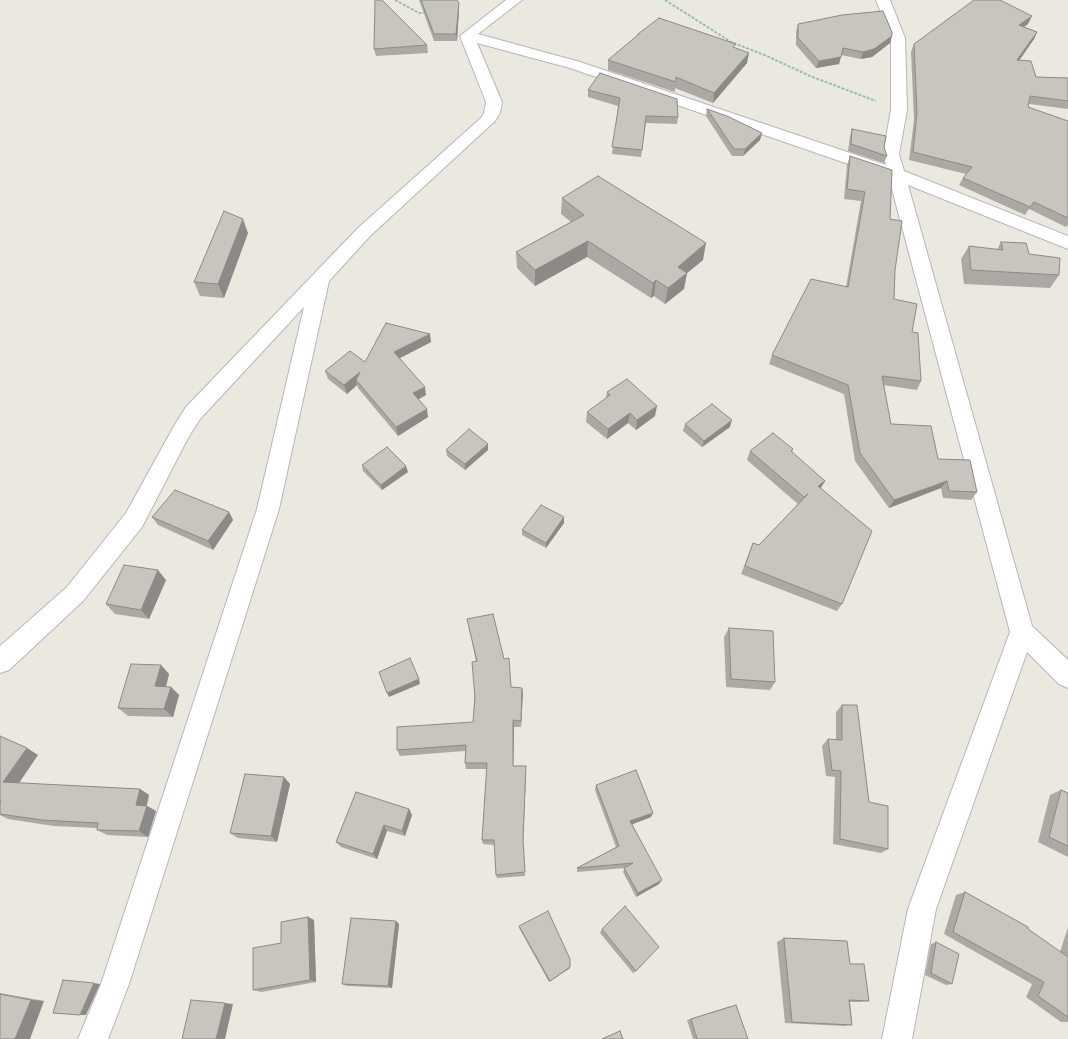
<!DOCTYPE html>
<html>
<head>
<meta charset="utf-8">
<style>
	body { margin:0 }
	canvas { display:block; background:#ebe8e0 }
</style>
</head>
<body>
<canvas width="1068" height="1039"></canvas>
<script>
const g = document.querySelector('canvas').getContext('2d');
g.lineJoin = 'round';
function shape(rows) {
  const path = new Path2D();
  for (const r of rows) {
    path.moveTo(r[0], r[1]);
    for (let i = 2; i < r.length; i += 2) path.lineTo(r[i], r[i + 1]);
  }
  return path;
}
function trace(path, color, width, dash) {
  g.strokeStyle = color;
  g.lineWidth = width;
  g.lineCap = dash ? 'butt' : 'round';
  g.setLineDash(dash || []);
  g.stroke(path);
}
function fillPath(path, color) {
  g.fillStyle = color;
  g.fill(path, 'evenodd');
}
const path = shape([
	[395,0,419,13,427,13],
	[665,0,731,42,767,56,810,76,876,101]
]);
const minor = shape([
	[506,0,522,0,478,34,580,62,886,165,883,154,891,110,891,38,876,0,890,0,905,38,907,110,899,154,904,171,1068,236,1068,249,908,185,1032,626,1068,660,1068,688,1059,684,1027,652,936,909,912,1039,882,1039,908,909,1010,632,889,178,570,68,477,43,502,102,500,113,495,121,370,236,329,281,279,509,129,984,108,1039,78,1039,101,984,257,509,304,307,200,419,188,438,142,527,83,601,9,670,0,673,0,646,67,587,126,513,174,426,186,407,358,228,481,118,484,113,486,102,460,36,506,0]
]);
const wall = shape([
	[419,0,457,0,459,3,459,10,457,41,434,41],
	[798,24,892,36,890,43,872,57,861,59,841,55,839,64,816,68,796,45,796,32],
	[1028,24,1024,27,1037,32,1034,39,1019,60,1036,77,1068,78,1068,109,1029,104,1028,107,1068,121,1068,225,1066,227,1029,209,1025,215,959,185,963,178,966,174,909,160,914,120,911,52,914,44],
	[638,34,735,48,747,63,713,103,675,88,675,92,608,70,608,60,637,36],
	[427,45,428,53,376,56,374,49],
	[600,73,678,117,677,124,646,123,641,157,612,154,618,106,588,97,588,90],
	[707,109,762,133,760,140,743,156,732,156,706,116],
	[852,129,884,147,887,156,884,163,848,151,850,136],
	[850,156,890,219,895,270,894,299,912,332,921,381,917,390,883,385,891,424,938,459,977,492,971,500,943,498,941,488,889,508,855,461,844,394,769,364,772,355,846,287,861,201,844,199,847,165],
	[562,198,703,260,687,273,684,289,665,304,654,296,651,298,587,257,535,286,517,268,516,252,571,222,561,214],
	[248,233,224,298,200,296,194,282],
	[1001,242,1059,275,1050,288,964,284,961,259,969,246,997,250],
	[431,342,400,358,426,395,418,399,428,417,398,436,358,388,357,385,347,394,328,379,325,371,365,362],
	[607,392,655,416,636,430,628,423,607,439,586,422,587,412,606,398],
	[685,424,730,427,702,447,683,431],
	[793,449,792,453,825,481,821,488,842,604,837,611,741,574,753,543,759,545,798,504,747,460,750,451],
	[446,450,488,450,465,470,447,456],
	[362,465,408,472,382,490,363,471],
	[229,512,233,520,213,550,158,525,152,517],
	[564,517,564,523,546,548,522,535,522,530],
	[166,580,149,619,115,614,106,604],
	[467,619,511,687,522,688,521,727,514,727,513,766,526,772,523,843,525,876,497,878,496,875,495,845,483,844,482,840,487,769,466,769,465,763,465,751,400,756,397,750,473,722,476,661],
	[729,628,775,682,770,690,726,687,724,637],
	[161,665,169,674,166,687,171,687,179,695,173,717,128,716,118,708],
	[842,705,869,802,888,849,881,853,833,844,835,777,826,776,822,746,828,739,836,740,836,712],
	[38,755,18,783,140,789,149,795,147,806,156,811,148,837,107,835,97,830,97,828,54,826,8,819,0,815,0,804],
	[284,777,290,784,277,842,238,838,230,833],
	[596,785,651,817,632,824,659,884,636,897,623,872,625,868,577,872,577,868,616,847,595,790],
	[1061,790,1068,793,1068,857,1038,842,1050,795],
	[409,809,412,815,405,836,387,831,377,859,341,847,336,842],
	[965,892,1028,929,1060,952,1068,927,1068,1022,1061,1022,1026,997,1032,984,944,934,956,895],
	[308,917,314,920,316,982,261,992,253,990],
	[396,921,399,924,392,988,347,986,342,984],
	[519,926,570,967,570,968,549,982,519,928],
	[602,929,636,971,633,973,600,933],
	[784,938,850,964,869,1001,860,1002,850,1002,852,1025,844,1026,785,1023,777,942],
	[936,942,952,984,946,985,925,975,931,944],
	[0,993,44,1001,0,1039],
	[731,1006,748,1039,693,1039,687,1020]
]);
const shadedWall = shape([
	[459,3,459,10,457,41,456,34],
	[1032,16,1028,24,1015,33,1019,25],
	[1037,32,1034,39,1014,68,1017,60],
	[892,36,890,43,872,57,861,59,863,52],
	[749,53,747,63,713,103,714,93],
	[841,57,839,64,816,68,819,61],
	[762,133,760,140,743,156,745,149],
	[243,219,248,233,224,298,218,284],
	[588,241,587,257,535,286,535,270],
	[706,243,703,260,675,283,678,267],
	[687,273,684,289,665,304,668,288],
	[656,280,654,296,651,298,653,283],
	[430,334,431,342,396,360,394,352],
	[360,372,356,380,357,385,347,394,344,385],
	[425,387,426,395,414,402,413,393],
	[657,406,655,416,636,430,637,420],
	[427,409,428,417,398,436,396,427],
	[630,413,628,423,607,439,608,429],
	[732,420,730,427,702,447,704,441],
	[488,444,488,450,465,470,465,464],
	[406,466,408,472,382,490,381,485],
	[825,481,820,489,818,486],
	[947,481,941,488,889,508,894,500],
	[229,512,233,520,213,550,208,541],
	[564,517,564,523,546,548,546,543],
	[158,570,166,580,149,619,141,610],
	[161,665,169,674,164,694,155,686],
	[419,679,420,684,389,697,387,693],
	[171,687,179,695,173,717,164,709],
	[522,688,523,694,521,727,521,721],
	[513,720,514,727,513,772],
	[27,748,38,755,15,789,3,782],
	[526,766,526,772,523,843,523,839],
	[284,777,290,784,277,842,271,836],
	[140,789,149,795,145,811,136,805],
	[147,806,156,811,148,837,139,831],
	[409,809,412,815,405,836,402,831],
	[653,813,651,817,628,826,630,821],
	[384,825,387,831,377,859,373,854],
	[662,880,659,884,636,897,638,893],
	[308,917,314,920,316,982,310,980],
	[396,921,399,924,392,988,388,986],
	[570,967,570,968,549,982,550,981],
	[94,983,100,984,86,1015,80,1015],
	[31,1000,44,1001,30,1039,15,1039],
	[225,1003,233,1004,225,1039,216,1039]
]);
const building = shape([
	[375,0,382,0,427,45,374,49,375,0],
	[421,0,457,0,459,3,456,34,434,34,421,0],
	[974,0,1000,0,1032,16,1019,25,1037,32,1017,60,1031,61,1036,77,1068,78,1068,101,1030,96,1028,107,1068,121,1068,218,1034,202,1030,207,963,178,972,167,913,152,917,113,914,44,974,0],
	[883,11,892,32,892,36,874,49,863,52,843,48,841,57,819,61,798,38,798,24,842,15,883,11],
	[659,18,736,44,733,47,749,53,714,93,676,77,676,82,608,60,639,34,638,34,659,18],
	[600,73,677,99,678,117,646,116,642,150,612,147,620,98,588,90,600,73],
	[707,109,727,116,762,133,745,149,734,149,707,109],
	[852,129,886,136,884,147,887,156,851,144,852,129],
	[850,156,892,170,890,219,902,221,895,270,894,299,917,304,912,332,918,333,921,381,882,376,891,424,931,426,938,459,970,460,977,492,949,491,947,481,894,500,860,453,848,385,772,355,811,279,848,287,865,192,847,189,850,156],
	[598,176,706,243,678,267,687,273,668,288,656,280,653,283,588,241,535,270,516,252,584,215,562,198,598,176],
	[224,211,243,219,218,284,194,282,224,211],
	[1001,242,1026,243,1029,254,1060,258,1059,275,971,270,969,246,1003,250,1001,242],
	[386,323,430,334,394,352,425,387,413,393,427,409,396,427,356,380,360,372,344,385,325,371,350,351,365,362,386,323],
	[627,379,657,406,637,420,630,413,608,429,587,412,610,395,607,392,627,379],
	[712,404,732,420,704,441,685,424,712,404],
	[469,429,488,444,465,464,446,450,469,429],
	[773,433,793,449,791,451,825,481,818,486,872,531,842,604,745,566,753,543,759,545,808,494,804,497,750,451,773,433],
	[387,447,406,466,381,485,362,465,387,447],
	[175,490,229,512,208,541,152,517,175,490],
	[541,505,564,517,546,543,522,530,541,505],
	[124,565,158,570,141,610,106,604,124,565],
	[493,614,504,659,509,658,511,687,522,688,521,721,513,720,513,766,526,766,523,839,525,872,496,875,494,840,482,840,487,763,465,763,466,745,397,750,397,727,473,722,475,698,472,662,477,661,467,619,493,614],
	[729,628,773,631,775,682,731,679,729,628],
	[410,658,419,679,387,693,379,672,410,658],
	[131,664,161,665,155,686,171,687,164,709,118,708,131,664],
	[842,705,857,705,869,802,888,806,888,849,840,839,841,771,832,770,828,739,842,740,842,705],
	[0,736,27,748,3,782,140,789,136,805,147,806,139,831,97,830,98,823,42,820,0,814,0,804,1,801,0,801,0,736],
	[636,770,653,813,630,821,662,880,638,893,624,868,633,863,577,868,619,846,596,785,636,770],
	[245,774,284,777,271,836,230,833,245,774],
	[1061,790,1068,793,1068,846,1049,837,1061,790],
	[356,792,409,809,402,831,384,825,373,854,336,842,356,792],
	[965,892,1028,927,1028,929,1068,957,1068,1017,1038,996,1044,982,953,932,965,892],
	[625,906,659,947,636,971,602,929,625,906],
	[548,911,570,959,570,967,550,981,519,926,548,911],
	[308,917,310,980,253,990,253,948,281,943,281,922,308,917],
	[351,918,396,921,388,986,342,984,351,918],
	[784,938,847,941,850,964,864,964,869,1001,849,1000,852,1025,792,1022,784,938],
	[936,942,959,954,952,984,931,973,936,942],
	[63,980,94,983,80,1015,53,1013,63,980],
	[0,994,31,1000,15,1039,0,1039,0,994],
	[191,1000,225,1003,216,1039,182,1039,191,1000],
	[736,1005,748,1039,697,1039,691,1019,736,1005],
	[620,1031,623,1039,602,1039,620,1031]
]);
trace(minor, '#b5b7bc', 2);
trace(path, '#97c1a4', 2, [3, 1.5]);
fillPath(minor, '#fff');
fillPath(wall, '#aca9a4');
fillPath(shadedWall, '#8c8a86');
fillPath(building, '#c8c5bf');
trace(building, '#8c8a86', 1);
</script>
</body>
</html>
